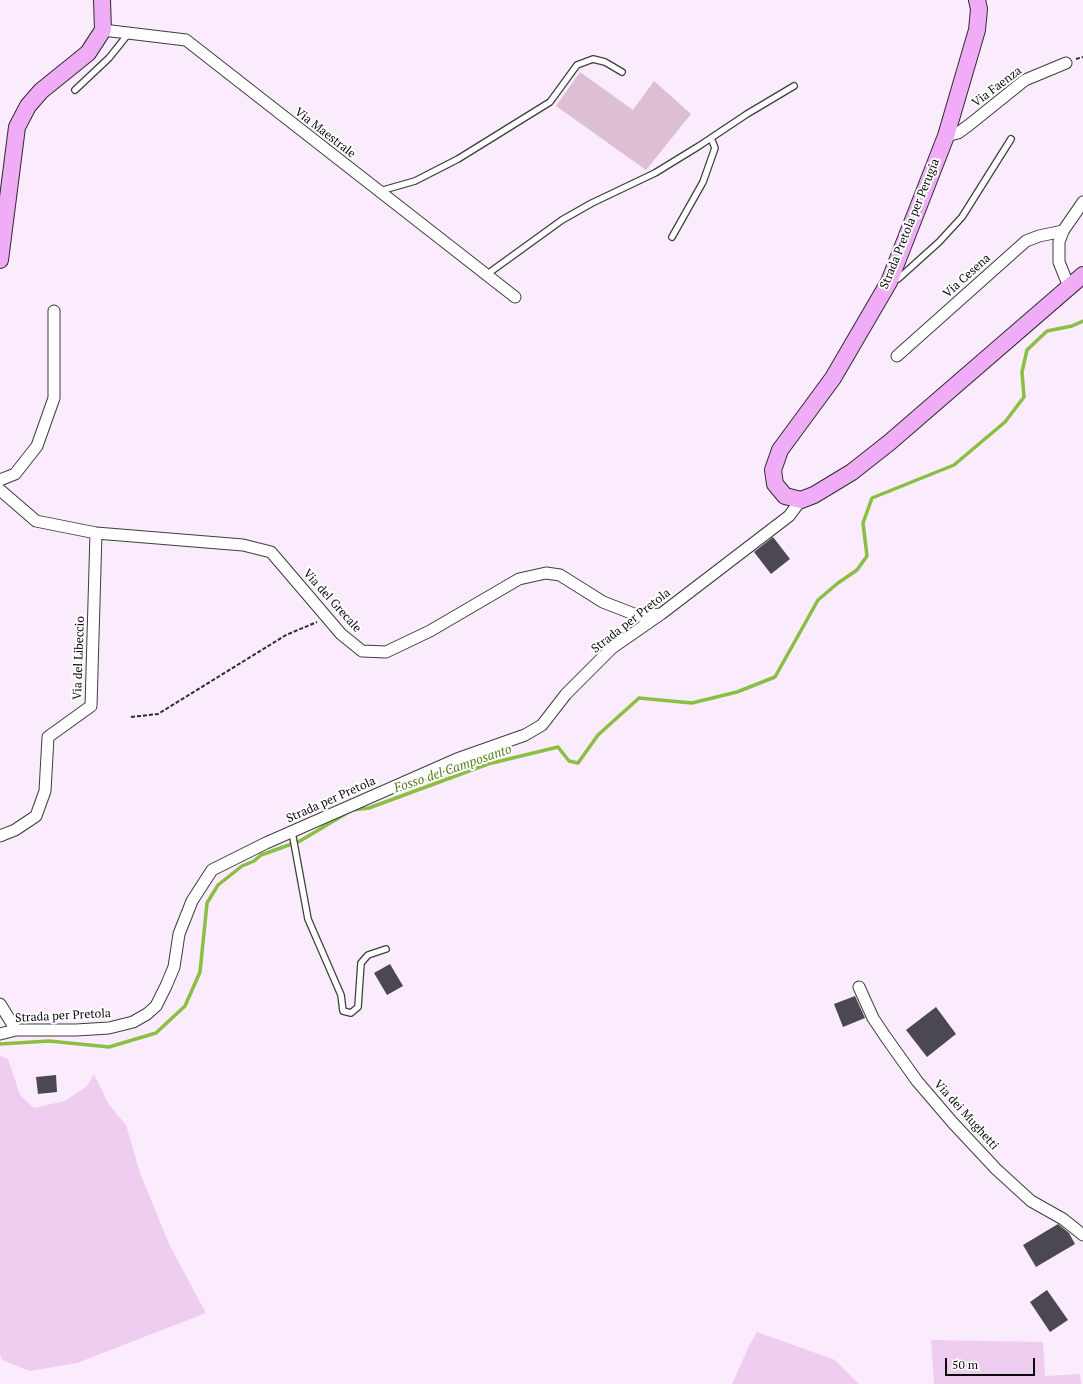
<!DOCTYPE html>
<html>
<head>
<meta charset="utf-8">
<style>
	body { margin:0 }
	#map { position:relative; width:1083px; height:1384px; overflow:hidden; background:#faebfd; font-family:"PT Serif",serif }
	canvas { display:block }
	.scale { position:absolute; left:945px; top:1358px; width:90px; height:18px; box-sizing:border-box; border:2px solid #0b0b0b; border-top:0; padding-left:5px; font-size:12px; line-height:14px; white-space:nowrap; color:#0b0b0b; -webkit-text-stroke:3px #fff; paint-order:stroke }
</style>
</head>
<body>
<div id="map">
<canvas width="1083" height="1384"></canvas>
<div class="scale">50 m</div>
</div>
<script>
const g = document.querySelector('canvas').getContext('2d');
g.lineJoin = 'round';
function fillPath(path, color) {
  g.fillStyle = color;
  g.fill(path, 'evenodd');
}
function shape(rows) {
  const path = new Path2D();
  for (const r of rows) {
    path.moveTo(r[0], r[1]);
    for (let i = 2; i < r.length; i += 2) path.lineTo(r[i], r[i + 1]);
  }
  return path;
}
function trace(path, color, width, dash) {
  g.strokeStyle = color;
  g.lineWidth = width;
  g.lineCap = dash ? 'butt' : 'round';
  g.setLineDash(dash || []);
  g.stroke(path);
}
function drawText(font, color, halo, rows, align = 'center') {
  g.font = font + ' "PT Serif",serif';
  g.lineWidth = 4;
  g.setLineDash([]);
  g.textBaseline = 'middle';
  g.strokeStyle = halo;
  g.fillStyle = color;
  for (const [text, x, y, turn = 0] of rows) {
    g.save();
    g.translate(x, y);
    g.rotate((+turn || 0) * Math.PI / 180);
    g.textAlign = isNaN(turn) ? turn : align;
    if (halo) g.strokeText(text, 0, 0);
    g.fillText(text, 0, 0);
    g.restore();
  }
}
const farmland = shape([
	[0,1056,8,1059,20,1095,34,1108,65,1101,87,1086,94,1074,109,1105,126,1125,140,1173,170,1246,206,1313,77,1363,30,1371,2,1360,0,1355],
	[757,1332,835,1360,859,1384,732,1384,750,1344],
	[931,1340,1043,1342,1045,1376,1080,1374,1081,1384,934,1384]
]);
const cemetery = shape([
	[580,72,633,110,654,81,691,114,646,170,556,106]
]);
const stream = shape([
	[0,1044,49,1041,109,1047,156,1033,185,1006,200,972,207,903,218,885,242,866,254,861,261,855,300,841,352,810,369,808,488,764,558,747,569,761,578,763,598,735,639,698,692,703,737,692,775,677,818,600,838,583,857,570,867,556,863,523,872,498,954,465,1005,422,1024,397,1022,372,1027,350,1047,331,1072,326,1083,321]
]);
const building = shape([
	[773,537,790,559,771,574,754,552],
	[390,964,403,986,387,995,374,973],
	[855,996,865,1018,843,1027,834,1004],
	[936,1007,956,1034,927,1057,906,1030],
	[56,1075,57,1092,38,1094,36,1077],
	[1058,1224,1069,1233,1075,1244,1036,1267,1023,1245],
	[1047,1290,1068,1320,1050,1332,1030,1302]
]);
const path = shape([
	[1076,59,1083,57],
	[131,717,158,714,286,635,317,622]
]);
const lane = shape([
	[75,90,109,58,129,33],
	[380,191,415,181,458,159,550,102,577,65,593,59,605,62,622,72],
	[672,237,703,182,715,148,711,138],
	[486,275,562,220,592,203,655,173,699,146,747,114,794,86],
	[892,281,898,279,939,242,962,217,1011,139],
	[292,832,308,919,341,995,343,1011,351,1013,358,1007,361,963,368,955,386,949]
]);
const street = shape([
	[103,30,186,40,515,297],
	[946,136,958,133,969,125,1025,80,1066,63],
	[1069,287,1059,262,1059,242,1063,231,1083,202],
	[897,356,1026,241,1039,236,1063,231],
	[0,480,15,474,37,446,54,398,54,311],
	[0,490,36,521,96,533,243,545,271,552,341,634,362,651,386,652,430,631,519,579,546,573,560,575,603,602,639,616,661,614],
	[0,836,15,830,36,816,45,791,48,737,91,706,96,533],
	[859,987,873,1018,885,1036,917,1081,953,1123,996,1169,1031,1201,1063,1219,1083,1235],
	[0,1004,16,1030],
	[0,1034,16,1030,76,1030,109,1028,133,1022,147,1014,156,1006,166,986,174,967,179,934,192,901,212,870,266,843,457,759,525,735,542,725,566,694,612,648,661,614,789,516,801,500]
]);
const secondary = shape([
	[977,0,979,9,977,30,946,136,889,282,833,378,780,450,773,470,775,484,785,496,801,500,814,495,852,472,890,442,1083,275],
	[0,260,17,127,28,106,41,91,88,53,103,30,102,0]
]);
const streetNames = [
	["Via Faenza",997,87,-37],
	["Via Maestrale",325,133,38],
	["Strada Pretola per Perugia",910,224,-68],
	["Via Cesena",967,276,-42],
	["Via del Grecale",332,601,48],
	["Strada per Pretola",631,621,-38],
	["Via del Libeccio",79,658,-88],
	["Strada per Pretola",331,800,-24],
	["Strada per Pretola",63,1016,-3],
	["Via dei Mughetti",966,1115,48]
];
const waterNames = [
	["Fosso del Camposanto",453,769,-19]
];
fillPath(farmland, '#eecdf0');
fillPath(cemetery, '#dcbfd2');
trace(stream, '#8abf43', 3.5);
fillPath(building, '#4c4852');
trace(lane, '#3e3e3e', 8);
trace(street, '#3e3e3e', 13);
trace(secondary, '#2d2d2d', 18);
trace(path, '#2d2d2d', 2, [4, 2]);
trace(lane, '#fff', 5.5);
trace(street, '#fff', 11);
trace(secondary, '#f0acf7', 16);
drawText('12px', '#0b0b0b', '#fff', streetNames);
drawText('italic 13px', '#548220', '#fff', waterNames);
</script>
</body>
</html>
